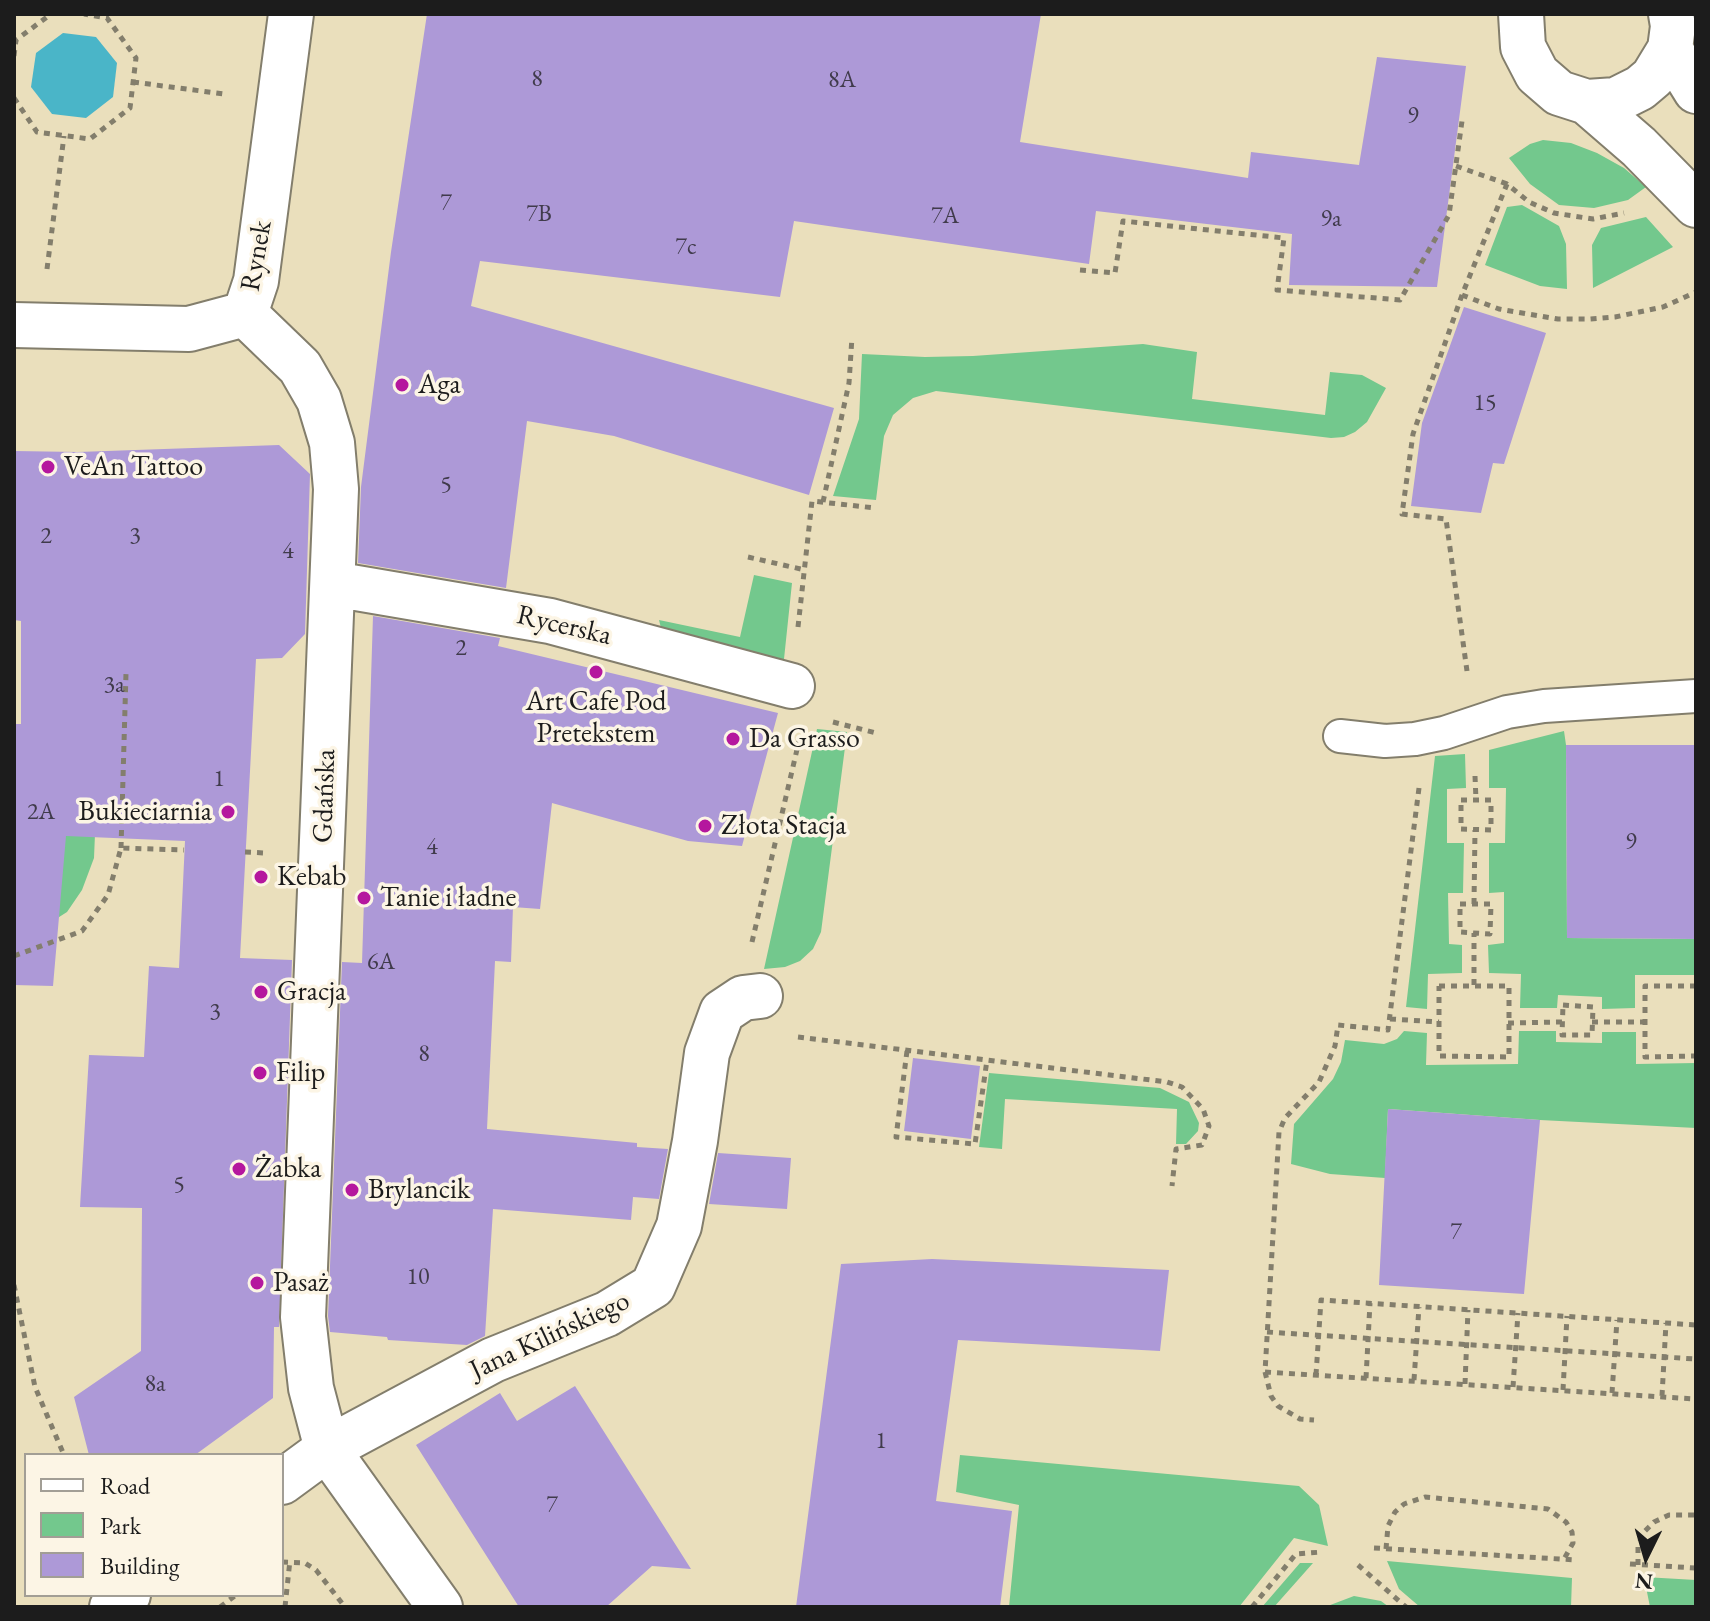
<!DOCTYPE html>
<html>
<head>
<meta charset="utf-8">
<style>
	body { margin:0 }
	#map { position:relative; width:1710px; height:1621px; overflow:hidden; background:#eadfbc; font-family:"EB Garamond",serif }
	canvas { display:block }
	.frame { position:absolute; inset:0; border:16px solid #1c1c1c; pointer-events:none }
	.legend { position:absolute; left:24px; top:1453px; width:260px; height:144px; box-sizing:border-box; background:#fcf5e5; border:2px solid #a29e95; margin:0; padding:10px 14px; list-style:none; font-size:24px; color:#1c1c1c }
	.legend li { display:flex; align-items:center; gap:16px; height:40px }
	.legend b { width:40px; border:2px solid #a29e95 }
	.north { position:absolute; left:1606px; top:1517px; width:80px; height:80px; -webkit-text-stroke:6px #fcf5e5; paint-order:stroke; rotate:185deg; font-size:22px; font-weight:700; line-height:32px; text-align:center; color:#1c1c1c }
	.north::after { content:''; display:block; margin:auto; width:28px; height:36px; background:#1c1c1c; clip-path:polygon(50% 0,100% 100%,50% 72%,0 100%) }
</style>
</head>
<body>
<div id="map">
<canvas width="1710" height="1621"></canvas>
<div class="frame"></div>
<ul class="legend">
<li><b style="height:10px;background:#fff"></b>Road</li>
<li><b style="height:22px;background:#73c88d"></b>Park</li>
<li><b style="height:22px;background:#ad99d7"></b>Building</li>
</ul>
<div class="north">N</div>
</div>
<script>
const g = document.querySelector('canvas').getContext('2d');
g.lineJoin = 'round';
function fillPath(path, color) {
  g.fillStyle = color;
  g.fill(path, 'evenodd');
}
function shape(rows) {
  const path = new Path2D();
  for (const r of rows) {
    path.moveTo(r[0], r[1]);
    for (let i = 2; i < r.length; i += 2) path.lineTo(r[i], r[i + 1]);
  }
  return path;
}
function trace(path, color, width, dash) {
  g.strokeStyle = color;
  g.lineWidth = width;
  g.lineCap = dash ? 'butt' : 'round';
  g.setLineDash(dash || []);
  g.stroke(path);
}
function drawText(font, color, halo, rows, align = 'center') {
  g.font = font + ' "EB Garamond",serif';
  g.lineWidth = 7;
  g.setLineDash([]);
  g.textBaseline = 'middle';
  g.strokeStyle = halo;
  g.fillStyle = color;
  for (const [text, x, y, turn = 0] of rows) {
    g.save();
    g.translate(x, y);
    g.rotate((+turn || 0) * Math.PI / 180);
    g.textAlign = isNaN(turn) ? turn : align;
    if (halo) g.strokeText(text, 0, 0);
    g.fillText(text, 0, 0);
    g.restore();
  }
}
const green = shape([
	[1543,140,1571,143,1597,153,1624,168,1646,187,1628,200,1594,208,1559,205,1530,184,1509,158,1530,144],
	[1522,205,1559,226,1566,244,1567,289,1540,286,1485,265,1507,207],
	[1646,217,1673,247,1593,288,1592,245,1601,228],
	[1143,344,1197,352,1192,399,1325,415,1330,372,1362,375,1386,388,1367,422,1355,432,1344,437,1331,438,936,391,913,398,893,415,884,436,876,500,833,496,859,419,862,354,925,357,973,356],
	[754,575,792,583,784,659,771,659,676,635,661,628,659,620,740,637],
	[817,729,847,732,821,932,813,949,800,961,785,967,764,969],
	[75,731,97,785,94,858,82,890,67,912,45,926],
	[1564,731,1566,745,1567,938,1696,939,1696,975,1635,975,1635,1008,1602,1009,1602,997,1558,995,1557,1008,1520,1008,1521,974,1489,973,1488,945,1504,943,1504,892,1489,893,1489,843,1505,843,1506,788,1489,788,1489,750],
	[1465,754,1466,788,1447,789,1447,843,1464,843,1463,893,1448,893,1449,944,1462,945,1462,973,1428,974,1427,1009,1406,1007,1435,756],
	[1404,1031,1427,1033,1426,1065,1518,1064,1519,1031,1556,1031,1556,1042,1602,1043,1602,1032,1636,1032,1636,1064,1696,1063,1696,1128,1540,1120,1388,1109,1385,1178,1330,1174,1291,1164,1294,1124,1333,1079,1341,1062,1345,1040,1384,1044,1397,1039],
	[989,1073,1160,1088,1189,1102,1199,1123,1198,1131,1186,1144,1176,1144,1177,1109,1005,1099,1002,1149,979,1147],
	[960,1455,1299,1486,1319,1505,1328,1546,1294,1538,1239,1607,1009,1607,1019,1505,956,1492],
	[1387,1561,1572,1578,1571,1607,1420,1607,1399,1589],
	[1300,1563,1313,1563,1274,1607,1262,1607],
	[1644,1577,1696,1580,1696,1607,1650,1607],
	[1354,1596,1381,1601,1389,1607,1325,1607]
]);
const water = shape([
	[63,33,96,37,117,63,113,97,86,118,52,114,31,87,36,53]
]);
const building = shape([
	[427,14,1041,14,1020,142,1248,178,1251,152,1359,165,1377,57,1466,66,1437,287,1289,285,1292,234,1096,211,1089,264,794,221,780,297,480,261,471,306,834,408,809,495,614,436,527,421,506,588,358,563,361,487,391,252],
	[1464,307,1546,333,1504,464,1493,463,1481,513,1411,506,1422,423],
	[279,445,310,474,305,634,282,658,256,659,240,958,292,960,279,1327,274,1327,273,1398,195,1455,89,1455,74,1397,141,1351,142,1208,80,1207,89,1055,144,1057,149,966,179,968,185,841,66,836,53,986,14,985,14,724,21,724,21,621,14,620,14,451,78,452],
	[373,616,500,638,498,646,778,713,742,846,688,841,552,803,540,909,513,907,511,962,495,961,487,1129,637,1143,637,1147,668,1149,659,1199,633,1197,631,1220,493,1209,485,1336,467,1345,388,1340,387,1337,330,1332,328,1316,342,962,362,963],
	[1566,745,1696,745,1696,939,1567,938],
	[913,1058,980,1066,971,1139,904,1131],
	[1388,1109,1540,1120,1524,1294,1379,1285],
	[718,1153,791,1158,787,1209,709,1204],
	[932,1259,1169,1270,1160,1351,958,1340,936,1501,1012,1511,1000,1607,796,1607,841,1264],
	[575,1386,691,1569,652,1566,606,1607,519,1607,416,1445,500,1393,517,1421]
]);
const path = shape([
	[14,56,16,40,51,14],
	[133,82,224,94],
	[14,98,37,132,90,139,130,108,136,58,107,18,84,14],
	[1456,166,1507,184],
	[47,269,64,136],
	[1080,270,1115,273,1123,221,1284,238,1277,290,1400,300,1449,215,1462,121],
	[1462,295,1499,309,1558,319,1590,319,1615,317,1663,307,1696,292],
	[823,502,849,383,852,337],
	[748,557,805,570],
	[798,627,812,501,875,508],
	[1467,671,1446,519,1402,514,1413,434,1462,295,1507,184,1529,202,1554,213,1593,219,1624,213],
	[833,722,876,733],
	[1475,776,1476,800],
	[1419,788,1388,1030,1338,1025,1335,1046,1319,1082,1285,1118,1279,1132,1265,1372,1696,1399],
	[1461,800,1491,800,1491,830,1461,829,1461,800],
	[121,848,126,673],
	[245,852,265,853],
	[1460,904,1491,904,1490,934,1460,932,1460,904],
	[1474,904,1475,830],
	[752,942,799,741],
	[14,956,82,931,108,895,121,848,184,850],
	[1474,985,1474,933],
	[1439,986,1509,986,1509,1057,1439,1056,1439,986],
	[1696,986,1645,986,1645,1057,1696,1056],
	[1563,1005,1593,1007,1592,1035,1562,1035,1563,1005],
	[1390,1019,1439,1022],
	[1592,1022,1645,1022],
	[1508,1023,1562,1022],
	[798,1037,1167,1082,1182,1087,1203,1109,1209,1126,1202,1145,1176,1149,1172,1186],
	[907,1051,896,1137,975,1144,987,1060],
	[14,1285,35,1387,64,1455],
	[1267,1332,1696,1359],
	[1265,1372,1271,1396,1278,1406,1300,1419,1314,1420],
	[1316,1375,1321,1300,1696,1325],
	[1366,1378,1370,1303],
	[1414,1380,1419,1307],
	[1465,1384,1468,1310],
	[1513,1387,1518,1313],
	[1563,1390,1567,1316],
	[1612,1393,1617,1320],
	[1662,1396,1666,1323],
	[1374,1548,1577,1560],
	[1386,1549,1388,1526,1395,1512,1404,1504,1425,1497,1548,1509,1566,1522,1572,1532,1573,1543,1564,1559],
	[282,1562,305,1563,316,1570,345,1607],
	[1630,1564,1696,1568],
	[1358,1565,1406,1607],
	[1638,1565,1638,1545,1645,1531,1654,1522,1669,1515,1696,1515],
	[220,1607,236,1595],
	[285,1607,290,1560],
	[1252,1607,1296,1554,1322,1552]
]);
const service = shape([
	[1340,736,1385,741,1415,739,1444,733,1507,712,1544,706,1696,696]
]);
const minor = shape([
	[1521,14,1523,47,1537,74,1559,93,1587,102,1616,100,1640,88,1653,77,1670,49,1673,26,1671,14],
	[1670,49,1696,91],
	[1587,102,1639,147,1696,205],
	[245,314,300,367,319,400,332,443,336,489,303,1317,311,1388,327,1449,440,1607],
	[245,314,256,281,291,14],
	[14,325,189,329,245,314],
	[333,584,550,621,792,686],
	[282,1482,327,1449,493,1360,607,1314,653,1286,679,1226,695,1141,707,1053,722,1012,743,998,760,996],
	[112,1607,128,1595]
]);
const markers = [
	[402,385,8,"#b5179e"],
	[48,467,8,"#b5179e"],
	[596,672,8,"#b5179e"],
	[733,739,8,"#b5179e"],
	[228,812,8,"#b5179e"],
	[705,826,8,"#b5179e"],
	[261,877,8,"#b5179e"],
	[364,898,8,"#b5179e"],
	[261,992,8,"#b5179e"],
	[260,1073,8,"#b5179e"],
	[239,1169,8,"#b5179e"],
	[352,1190,8,"#b5179e"],
	[257,1283,8,"#b5179e"]
];
const numberNames = [
	["8",537,79],
	["8A",842,80],
	["9",1413,116],
	["7",446,203],
	["7B",539,214],
	["7A",945,216],
	["9a",1331,219],
	["7c",686,247],
	["15",1485,403],
	["5",446,485],
	["2",46,536],
	["3",135,536],
	["4",288,551],
	["2",461,648],
	["3a",114,685],
	["1",219,779],
	["2A",41,812],
	["9",1631,842],
	["4",432,847],
	["6A",381,962],
	["3",215,1012],
	["8",424,1054],
	["5",179,1185],
	["7",1456,1232],
	["10",418,1277],
	["8a",155,1384],
	["1",881,1441],
	["7",552,1505]
];
const streetNames = [
	["Rynek",257,256,-80],
	["Rycerska",564,626,13],
	["Gdańska",325,796,-88],
	["Jana Kilińskiego",550,1336,-25]
];
const poiNames = [
	["Aga",418,385],
	["VeAn Tattoo",64,467],
	["Art Cafe Pod",596,702,"center"],
	["Pretekstem",596,734,"center"],
	["Da Grasso",749,739],
	["Bukieciarnia",212,812,"right"],
	["Złota Stacja",721,826],
	["Kebab",277,877],
	["Tanie i ładne",380,898],
	["Gracja",277,992],
	["Filip",276,1073],
	["Żabka",255,1169],
	["Brylancik",368,1190],
	["Pasaż",273,1283]
];
fillPath(green, '#73c88d');
fillPath(water, '#4ab5c8');
fillPath(building, '#ad99d7');
trace(service, '#837e6c', 36);
trace(minor, '#837e6c', 48);
trace(path, '#837e6c', 5, [6, 6]);
trace(service, '#fff', 32);
trace(minor, '#fff', 44);
for (const [x, y, r, color] of markers) {
  const dot = new Path2D();
  dot.arc(x, y, r, 0, 2 * Math.PI);
  g.fillStyle = color;
  g.fill(dot);
  trace(dot, '#fcf5e5', 3);
}
drawText('24px', '#403b4b', null, numberNames);
drawText('28px', '#1c1c1c', '#fcf5e5', streetNames);
drawText('28px', '#1c1c1c', '#fcf5e5', poiNames, 'left');
</script>
</body>
</html>
